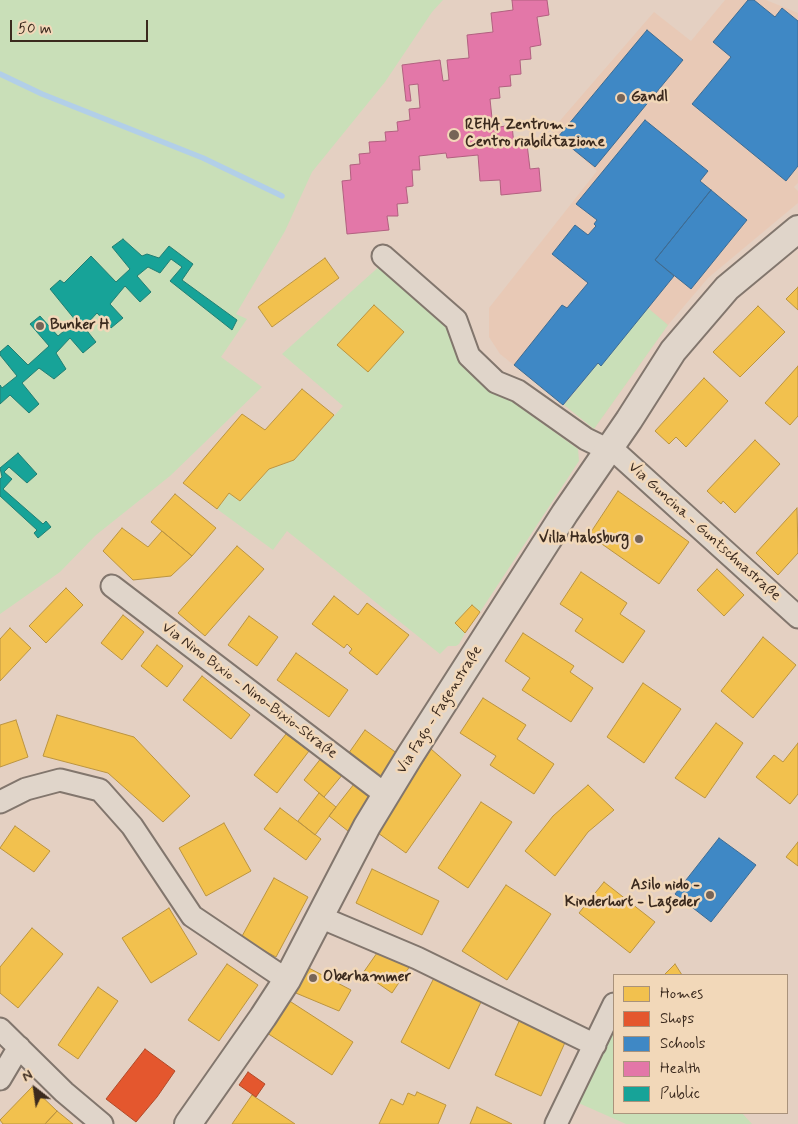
<!DOCTYPE html>
<html>
<head>
<meta charset="utf-8">
<style>
	body { margin:0 }
	#map { position:relative; width:798px; height:1124px; overflow:hidden; background:#e4d0c2; font-family:Mynerve,sans-serif }
	canvas { display:block }
	.legend { position:absolute; left:613px; top:974px; width:175px; height:140px; box-sizing:border-box; background:#f2d8b9; border:1px solid #a9927b; margin:0; padding:6px 9px; list-style:none; font-size:15px; color:#3b2a1e }
	.legend li { display:flex; align-items:center; gap:10px; height:25px }
	.legend b { width:25px; border:1px solid #a9927b }
	.north { position:absolute; left:10px; top:1064px; width:50px; height:50px; -webkit-text-stroke:4px #f2d8b9; paint-order:stroke; rotate:330deg; font-size:14px; font-weight:700; line-height:20px; text-align:center; color:#3b2a1e }
	.north::after { content:''; display:block; margin:auto; width:18px; height:22px; background:#3b2a1e; clip-path:polygon(50% 0,100% 100%,50% 72%,0 100%) }
	.scale { position:absolute; left:10px; top:20px; width:138px; height:22px; box-sizing:border-box; border:2px solid #3b2a1e; border-top:0; padding-left:6px; font-size:15px; line-height:18px; white-space:nowrap; color:#3b2a1e; -webkit-text-stroke:4px #f2d8b9; paint-order:stroke }
</style>
</head>
<body>
<div id="map">
<canvas width="798" height="1124"></canvas>
<ul class="legend">
<li><b style="height:14px;background:#f2c14e"></b>Homes</li>
<li><b style="height:14px;background:#e4572e"></b>Shops</li>
<li><b style="height:14px;background:#3f88c5"></b>Schools</li>
<li><b style="height:14px;background:#e377a8"></b>Health</li>
<li><b style="height:14px;background:#17a398"></b>Public</li>
</ul>
<div class="north">N</div>
<div class="scale">50 m</div>
</div>
<script>
const g = document.querySelector('canvas').getContext('2d');
g.lineJoin = 'round';
function fillPath(path, color) {
  g.fillStyle = color;
  g.fill(path, 'evenodd');
}
function shape(rows) {
  const path = new Path2D();
  for (const r of rows) {
    path.moveTo(r[0], r[1]);
    for (let i = 2; i < r.length; i += 2) path.lineTo(r[i], r[i + 1]);
  }
  return path;
}
function trace(path, color, width, dash) {
  g.strokeStyle = color;
  g.lineWidth = width;
  g.lineCap = dash ? 'butt' : 'round';
  g.setLineDash(dash || []);
  g.stroke(path);
}
function drawText(font, color, halo, rows, align = 'center') {
  g.font = font + ' Mynerve,sans-serif';
  g.lineWidth = 5;
  g.setLineDash([]);
  g.textBaseline = 'middle';
  g.strokeStyle = halo;
  g.fillStyle = color;
  for (const [text, x, y, turn = 0] of rows) {
    g.save();
    g.translate(x, y);
    g.rotate((+turn || 0) * Math.PI / 180);
    g.textAlign = isNaN(turn) ? turn : align;
    if (halo) g.strokeText(text, 0, 0);
    g.fillText(text, 0, 0);
    g.restore();
  }
}
const built = shape([
	[725,0,766,0,798,13,798,183,794,187,798,191,798,203,708,278,668,325,594,429,500,354,489,337,489,308,597,171,551,131,654,12,691,41]
]);
const green = shape([
	[0,0,443,0,432,12,385,82,312,172,285,231,236,314,247,319,221,357,262,387,170,476,96,535,60,572,0,614],
	[383,263,444,318,464,367,578,449,579,461,480,612,472,605,456,623,465,633,459,644,456,646,448,646,440,654,287,531,273,550,217,509,229,493,240,501,269,469,294,460,343,406,282,354],
	[648,308,668,325,594,429,564,405,598,363,601,365],
	[614,1018,614,1113,742,1113,752,1124,626,1124,574,1101]
]);
const homes = shape([
	[325,258,339,278,272,327,258,307,325,258],
	[798,287,798,310,786,299,798,287],
	[374,305,404,332,368,372,337,345,374,305],
	[758,306,785,332,740,377,713,352,758,306],
	[798,366,798,416,790,425,765,403,798,366],
	[704,378,728,401,686,447,676,437,669,444,655,431,704,378],
	[302,389,334,415,294,460,269,469,240,501,229,493,217,509,183,483,242,414,265,430,302,389],
	[755,440,780,464,735,513,723,501,721,504,707,491,755,440],
	[618,491,689,542,659,584,589,535,618,491],
	[175,494,216,528,192,556,151,522,175,494],
	[797,508,798,553,778,575,756,553,797,508],
	[122,528,148,547,162,531,192,556,171,576,133,580,103,551,122,528],
	[237,546,264,569,205,636,178,613,237,546],
	[717,569,744,595,724,616,697,590,717,569],
	[581,572,627,603,620,614,645,631,623,663,575,631,583,619,560,604,581,572],
	[66,588,83,605,46,643,29,626,66,588],
	[334,596,358,615,367,603,409,635,377,675,349,653,352,649,347,644,344,648,312,624,334,596],
	[472,605,480,612,465,633,455,623,472,605],
	[123,615,144,632,122,660,101,643,123,615],
	[249,616,278,637,257,666,228,645,249,616],
	[10,628,31,648,0,681,0,639,10,628],
	[523,633,574,666,570,672,593,688,571,722,522,690,530,678,505,661,523,633],
	[763,637,796,665,753,718,721,691,763,637],
	[157,645,183,666,167,687,141,666,157,645],
	[296,653,348,690,329,717,277,680,296,653],
	[202,676,250,715,231,739,183,700,202,676],
	[643,683,681,709,644,763,607,737,643,683],
	[483,698,526,725,517,739,554,764,534,794,490,765,496,756,460,733,483,698],
	[57,715,134,737,190,796,163,822,108,773,43,756,57,715],
	[16,720,28,757,0,767,0,725,16,720],
	[716,723,743,743,705,798,675,778,716,723],
	[365,730,398,754,379,781,346,757,365,730],
	[286,734,309,751,277,793,254,775,286,734],
	[798,743,798,794,790,804,756,777,774,755,783,762,798,743],
	[431,749,461,775,406,853,378,833,431,749],
	[322,757,343,774,324,797,304,780,322,757],
	[354,784,373,799,348,831,329,816,354,784],
	[588,785,614,810,588,832,555,876,525,851,553,816,588,785],
	[319,793,336,807,315,835,298,821,319,793],
	[481,802,512,822,468,888,438,868,481,802],
	[280,808,321,839,306,860,264,829,280,808],
	[224,823,251,871,206,896,179,848,224,823],
	[15,826,50,851,34,872,0,848,15,826],
	[798,842,798,866,786,857,798,842],
	[372,869,439,901,422,935,356,903,372,869],
	[274,878,308,897,276,957,241,938,274,878],
	[604,882,655,922,630,953,579,913,604,882],
	[506,885,551,914,507,980,462,951,506,885],
	[169,908,197,954,151,983,122,938,169,908],
	[32,928,63,954,18,1008,0,993,0,967,32,928],
	[377,953,410,966,392,993,363,973,377,953],
	[227,964,258,985,219,1041,188,1020,227,964],
	[675,964,682,975,664,975,675,964],
	[305,966,351,990,339,1011,291,991,305,966],
	[434,978,481,1002,449,1069,401,1042,434,978],
	[98,987,118,1001,78,1059,58,1045,98,987],
	[288,1000,353,1042,332,1075,267,1033,288,1000],
	[521,1017,567,1038,541,1096,495,1075,521,1017],
	[32,1087,57,1111,45,1124,3,1124,0,1120,32,1087],
	[417,1092,446,1105,438,1124,379,1124,391,1099,403,1105,408,1093,415,1096,417,1092],
	[252,1095,295,1124,232,1124,252,1095],
	[477,1107,512,1124,470,1124,477,1107],
	[57,1111,73,1124,45,1124,57,1111]
]);
const shops = shape([
	[145,1049,175,1071,157,1097,136,1122,106,1099,145,1049],
	[248,1072,265,1084,256,1097,239,1085,248,1072]
]);
const schools = shape([
	[748,0,754,0,775,17,782,8,798,21,798,166,786,181,692,104,731,57,713,42,748,0],
	[647,30,683,60,595,167,558,137,647,30],
	[645,120,708,171,700,181,711,190,655,260,674,276,601,366,598,363,563,405,514,365,562,305,567,308,588,283,552,254,575,225,588,235,596,226,594,224,597,220,576,204,645,120],
	[711,190,747,220,691,289,655,260,711,190],
	[719,838,756,865,711,922,675,894,719,838]
]);
const health = shape([
	[512,0,547,0,549,15,537,17,541,45,530,47,531,59,520,60,521,74,510,75,511,86,499,87,500,98,490,99,493,128,512,125,514,145,527,144,530,169,539,168,541,191,501,195,500,180,480,181,478,155,447,158,446,153,419,156,420,170,412,170,413,186,406,187,408,203,397,204,398,216,387,216,389,230,347,234,342,181,351,180,350,165,360,164,359,154,370,153,369,142,386,141,385,132,398,131,397,122,410,120,409,109,420,108,418,84,409,85,411,101,406,101,402,65,440,60,443,81,449,80,447,60,469,58,467,35,493,32,491,13,513,10,512,0]
]);
const public = shape([
	[123,239,142,256,147,254,159,258,169,246,193,264,182,280,237,320,232,330,170,281,182,267,171,259,160,273,148,267,137,276,151,292,140,302,125,286,110,304,123,318,111,328,97,313,84,327,96,342,83,353,70,338,56,353,66,369,54,379,39,368,22,383,39,404,29,413,10,395,0,404,0,385,2,388,17,376,0,355,0,352,8,345,28,365,49,346,30,324,40,316,58,336,76,321,50,289,60,280,64,283,91,256,116,282,130,269,112,247,123,239],
	[18,453,37,474,27,483,9,467,4,472,12,479,3,489,43,524,46,521,51,527,38,538,34,533,37,530,0,496,0,479,2,477,0,468,18,453]
]);
const stream = shape([
	[0,74,42,94,203,158,282,196]
]);
const minor = shape([
	[383,256,456,320,469,356,496,382,518,391,586,439,619,455,798,617],
	[112,586,386,795],
	[0,802,26,789,60,780,100,790,132,826,192,916,287,980],
	[320,917,417,958,595,1045],
	[0,1029,64,1092,102,1124],
	[0,1079,19,1047],
	[556,1124,614,1004]
]);
const tertiary = shape([
	[188,1124,263,1017,287,980,367,826,409,757,565,513,629,420,673,351,727,288,798,229]
]);
const markers = [
	[621,98,5,"#766457"],
	[454,135,6,"#766457"],
	[40,326,5,"#766457"],
	[639,539,5,"#766457"],
	[710,895,5,"#766457"],
	[313,978,5,"#766457"]
];
const poiNames = [
	["Gandl",631,98],
	["REHA Zentrum -",465,126],
	["Centro riabilitazione",465,143],
	["Bunker H",50,326],
	["Villa Habsburg",629,539,"right"],
	["Asilo nido -",700,886,"right"],
	["Kinderhort - Lageder",700,903,"right"],
	["Oberhammer",323,978]
];
const streetNames = [
	["Via Guncina - Guntschnastraße",704,532,42],
	["Via Nino Bixio - Nino-Bixio-Straße",249,691,37],
	["Via Fago - Fagenstraße",440,710,-58]
];
fillPath(built, '#e8c9b6');
fillPath(green, '#c9dfb8');
fillPath(homes, '#f2c14e');
trace(homes, '#bb9440', 1);
fillPath(shops, '#e4572e');
trace(shops, '#b14a29', 1);
fillPath(schools, '#3f88c5');
trace(schools, '#3e6c93', 1);
fillPath(health, '#e377a8');
trace(health, '#b1607f', 1);
fillPath(public, '#17a398');
trace(public, '#227f73', 1);
trace(stream, '#b2cfe8', 5.5);
trace(minor, '#82766d', 25);
trace(tertiary, '#82766d', 30);
trace(minor, '#e0d5ca', 21);
trace(tertiary, '#e0d5ca', 26);
for (const [x, y, r, color] of markers) {
  const dot = new Path2D();
  dot.arc(x, y, r, 0, 2 * Math.PI);
  g.fillStyle = color;
  g.fill(dot);
  trace(dot, '#f2d8b9', 2);
}
drawText('bold 15px', '#3b2a1e', '#f2d8b9', poiNames, 'left');
drawText('15px', '#3b2a1e', '#f2d8b9', streetNames);
</script>
</body>
</html>
